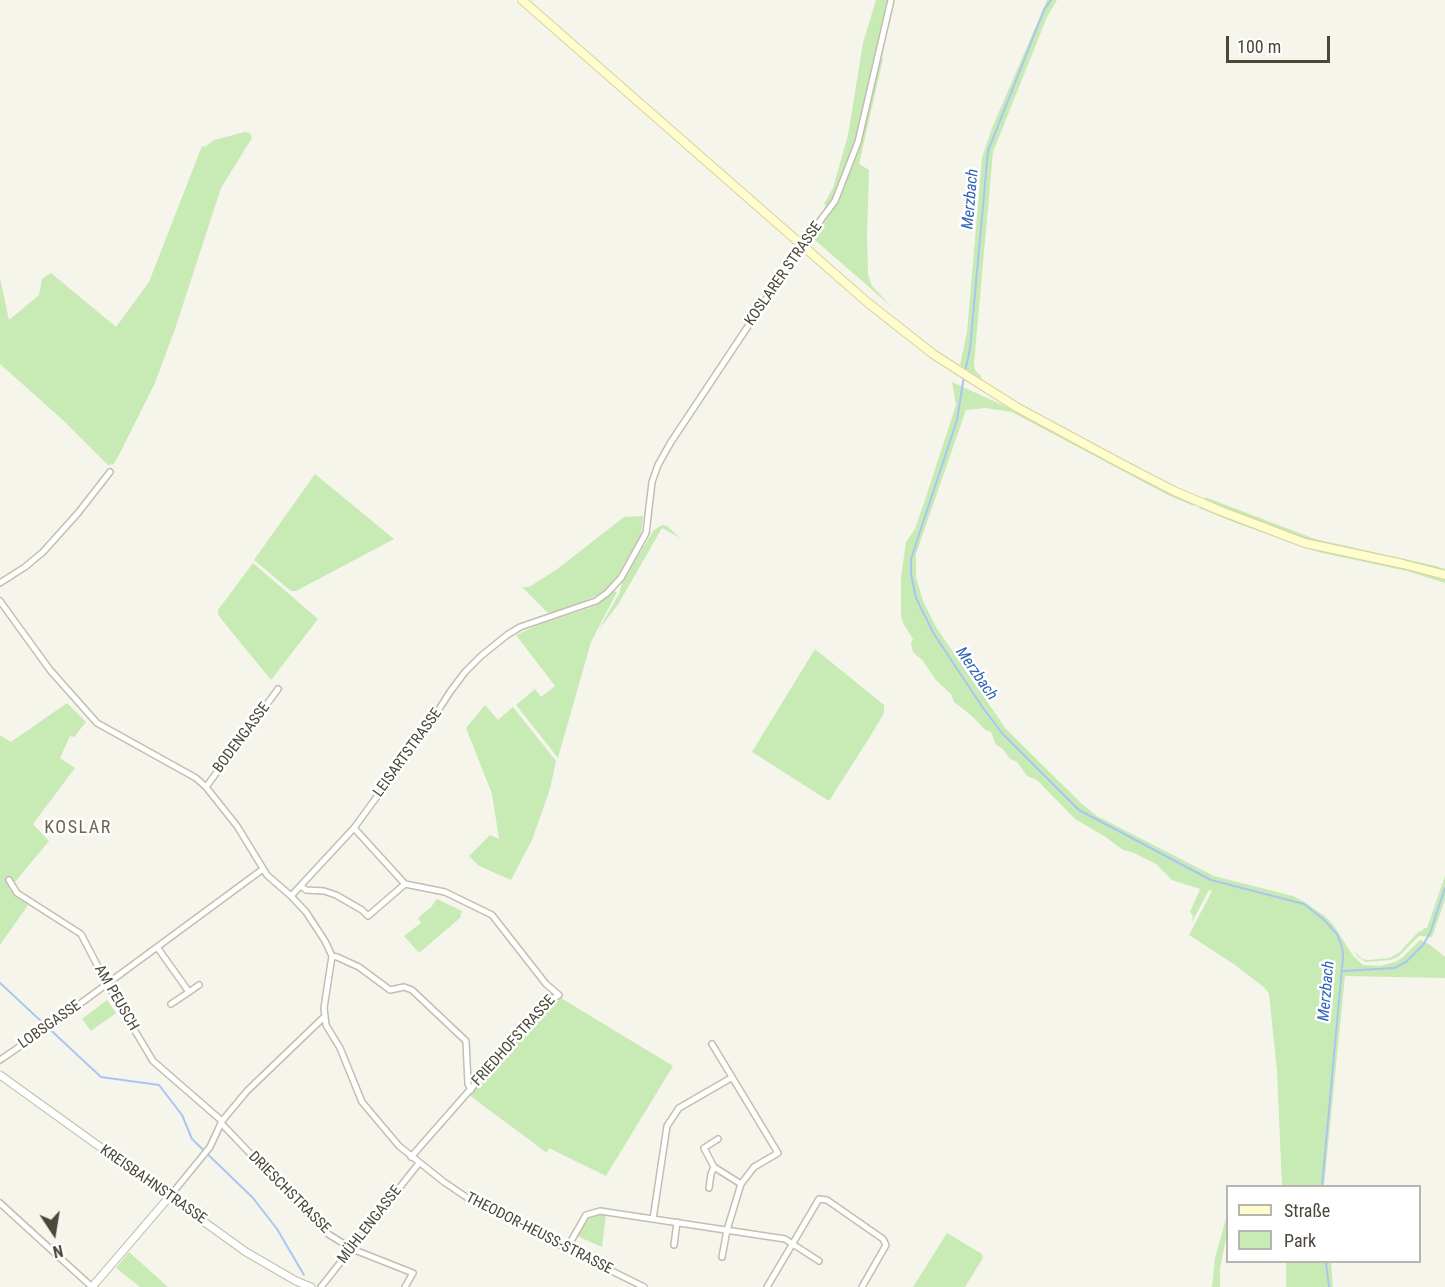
<!DOCTYPE html>
<html>
<head>
<meta charset="utf-8">
<style>
	body { margin:0 }
	#map { position:relative; width:1445px; height:1287px; overflow:hidden; background:#f6f5ec; font-family:"Roboto Condensed",sans-serif }
	canvas { display:block }
	.legend { position:absolute; left:1226px; top:1185px; width:195px; height:78px; box-sizing:border-box; background:#fff; border:2px solid #b7b5b0; margin:0; padding:8px 10px; list-style:none; font-size:18px; color:#4b4739 }
	.legend li { display:flex; align-items:center; gap:12px; height:30px }
	.legend b { width:30px; border:2px solid #b7b5b0 }
	.north { position:absolute; left:24px; top:1203px; width:60px; height:60px; -webkit-text-stroke:4px #fff; paint-order:stroke; rotate:168deg; font-size:16px; font-weight:700; line-height:24px; text-align:center; color:#4b4739 }
	.north::after { content:''; display:block; margin:auto; width:21px; height:27px; background:#4b4739; clip-path:polygon(50% 0,100% 100%,50% 72%,0 100%) }
	.scale { position:absolute; left:1226px; top:36px; width:104px; height:27px; box-sizing:border-box; border:3px solid #4b4739; border-top:0; padding-left:8px; font-size:18px; line-height:21px; white-space:nowrap; color:#4b4739; -webkit-text-stroke:4px #fff; paint-order:stroke }
</style>
</head>
<body>
<div id="map">
<canvas width="1445" height="1287"></canvas>
<ul class="legend">
<li><b style="height:8px;background:#fffdcd"></b>Straße</li>
<li><b style="height:16px;background:#c8eab5"></b>Park</li>
</ul>
<div class="north">N</div>
<div class="scale">100 m</div>
</div>
<script>
const g = document.querySelector('canvas').getContext('2d');
g.lineJoin = 'round';
function fillPath(path, color) {
  g.fillStyle = color;
  g.fill(path, 'evenodd');
}
function shape(rows) {
  const path = new Path2D();
  for (const r of rows) {
    path.moveTo(r[0], r[1]);
    for (let i = 2; i < r.length; i += 2) path.lineTo(r[i], r[i + 1]);
  }
  return path;
}
function trace(path, color, width, dash) {
  g.strokeStyle = color;
  g.lineWidth = width;
  g.lineCap = dash ? 'butt' : 'round';
  g.setLineDash(dash || []);
  g.stroke(path);
}
function drawText(font, color, halo, rows, align = 'center') {
  g.font = font + ' "Roboto Condensed",sans-serif';
  g.lineWidth = 5;
  g.setLineDash([]);
  g.textBaseline = 'middle';
  g.strokeStyle = halo;
  g.fillStyle = color;
  for (const [text, x, y, turn = 0] of rows) {
    g.save();
    g.translate(x, y);
    g.rotate((+turn || 0) * Math.PI / 180);
    g.textAlign = isNaN(turn) ? turn : align;
    if (halo) g.strokeText(text, 0, 0);
    g.fillText(text, 0, 0);
    g.restore();
  }
}
const green = shape([
	[876,0,888,0,861,119,853,147,838,189,826,212,823,211,826,205,824,204,833,188,848,135,863,43],
	[1047,0,1057,0,1047,17,993,152,974,364,975,370,981,376,981,379,960,365,967,332,982,158,992,128],
	[879,58,883,59,859,164,869,170,867,233,868,275,872,286,893,308,815,240,815,237,834,207,845,185,857,150],
	[245,132,250,133,252,138,221,188,175,329,155,383,120,453,114,464,108,465,64,421,0,364,0,278,9,320,39,295,42,279,51,273,116,327,149,282,202,146,205,147,214,140],
	[952,382,1020,413,1195,503,1194,506,1170,496,1012,412,985,408,966,410,916,554,916,577,923,601,936,627,1006,729,1081,803,1097,816,1214,876,1293,896,1303,901,1326,917,1334,926,1354,957,1363,965,1380,966,1395,962,1402,958,1420,940,1429,944,1445,957,1445,978,1345,976,1324,1186,1282,1186,1277,1071,1269,994,1265,988,1235,965,1189,935,1212,891,1209,890,1192,922,1193,916,1190,912,1200,889,1172,880,1156,864,1132,852,1123,850,1104,836,1075,819,1037,780,1027,776,1017,762,1010,759,1002,748,996,745,991,732,985,730,973,717,954,702,951,694,936,680,923,661,913,652,911,644,913,639,903,623,901,615,901,577,906,542,915,529,924,503,956,405],
	[315,474,394,539,296,591,291,591,254,560],
	[1205,497,1315,539,1436,566,1445,569,1445,572,1315,542,1207,502],
	[1201,505,1321,550,1420,571,1445,579,1445,583,1407,571,1318,552,1236,523,1199,508],
	[643,516,641,535,613,583,600,594,573,606,548,613,522,587,529,587,556,570,624,517],
	[662,525,667,526,680,538,662,528,619,603,598,631,619,594,623,580,654,530],
	[253,563,318,619,271,680,218,615,218,610],
	[615,591,617,592,591,642,558,758,516,705,535,689,541,697,555,686,516,635,538,625,595,606],
	[815,649,884,705,884,713,871,735,829,801,752,752],
	[67,703,86,722,74,737,70,736,60,758,75,768,33,824,49,841,9,889,28,905,0,945,0,735,11,742],
	[485,705,498,720,513,707,556,761,550,789,532,840,511,880,479,866,469,856,490,835,499,839,492,794,466,728],
	[1445,876,1445,900,1432,937,1419,936,1398,957,1390,960,1366,962,1358,957,1354,951,1362,959,1369,960,1390,958,1400,952,1419,931,1422,931,1424,928,1427,928],
	[437,899,462,911,460,918,419,953,404,936,421,923,418,918,431,907],
	[561,998,673,1066,606,1176,549,1148,547,1153,469,1095,549,1003],
	[107,1000,116,1013,91,1031,82,1019],
	[599,1214,606,1215,602,1247,577,1236,588,1218],
	[1227,1215,1227,1234,1220,1268,1220,1287,1212,1287,1215,1258],
	[947,1233,982,1254,983,1258,965,1287,913,1287],
	[129,1252,168,1287,140,1287,116,1268],
	[1286,1262,1331,1262,1333,1287,1286,1287]
]);
const stream = shape([
	[965,371,970,349,988,151,1044,10,1051,0],
	[964,376,957,420,911,559,911,574,916,598,934,634,983,708,1002,733,1079,810,1211,880,1304,904,1323,919,1337,934,1342,947,1343,957,1322,1186],
	[1343,971,1394,968,1406,962,1423,945,1430,933,1445,888],
	[0,983,101,1077,159,1085,182,1115,192,1139,253,1198,277,1229,304,1275],
	[1326,1262,1329,1287]
]);
const minor = shape([
	[0,583,25,567,43,552,78,513,110,472],
	[0,601,50,670,97,723,196,778,206,787,237,826,267,875,291,896,306,912,325,941,332,956,324,1008,326,1025,340,1048,362,1102,399,1146,444,1182,475,1203,644,1287],
	[206,787,278,689],
	[354,828,405,884,445,892,492,915,546,984,559,995,547,1002,411,1157],
	[9,880,17,893,81,934,107,984,153,1061,222,1121],
	[301,886,306,890,324,891,336,895,362,910,368,916,405,884],
	[291,896,354,828,425,731,450,692,465,672,481,656,507,635,520,627,596,601,607,593,621,578,646,533,652,482,658,465,671,442,802,245,835,201,858,142,891,0],
	[157,947,189,992,171,1004],
	[332,956,337,957,359,967,390,990,404,987,412,990,466,1041,468,1084,471,1090],
	[189,992,199,985],
	[712,1044,778,1153,754,1167,741,1184,727,1230,722,1257],
	[0,1060,54,1023,263,869],
	[222,1124,325,1232,352,1249,413,1273,405,1287],
	[718,1139,704,1148,714,1167,741,1184],
	[709,1188,711,1174,714,1167],
	[170,1196,210,1147,222,1121,247,1091,324,1017],
	[0,1203,92,1287],
	[653,1219,667,1126,679,1108,731,1078],
	[674,1245,677,1222],
	[567,1248,586,1215,600,1211,785,1239,819,1261],
	[321,1287,419,1163],
	[767,1287,819,1199,827,1200,883,1239,886,1245,862,1287]
]);
const tertiary = shape([
	[0,1075,246,1252,296,1281,311,1287],
	[92,1287,170,1196]
]);
const secondary = shape([
	[522,0,867,302,933,354,972,379,1018,408,1120,463,1174,491,1221,511,1305,543,1403,564,1445,575]
]);
const streetNames = [
	["KOSLARER STRASSE",784,274,-55],
	["BODENGASSE",242,738,-53],
	["LEISARTSTRASSE",408,753,-54],
	["AM PEUSCH",116,998,60],
	["LOBSGASSE",50,1025,-35],
	["FRIEDHOFSTRASSE",514,1041,-48],
	["KREISBAHNSTRASSE",153,1185,35],
	["DRIESCHSTRASSE",289,1193,45],
	["MÜHLENGASSE",370,1225,-52],
	["THEODOR-HEUSS-STRASSE",539,1234,27]
];
const waterNames = [
	["Merzbach",971,199,-85],
	["Merzbach",976,674,55],
	["Merzbach",1327,991,-85]
];
const quarterNames = [
	["KOSLAR",78,828]
];
fillPath(green, '#c8eab5');
trace(stream, '#a9c6f2', 2);
trace(minor, '#c2bfae', 8);
trace(tertiary, '#c2bfae', 9);
trace(secondary, '#d6d29b', 10);
trace(minor, '#fff', 5);
trace(tertiary, '#fff', 7);
trace(secondary, '#fffdcd', 8);
drawText('15px', '#4b4739', '#fff', streetNames);
drawText('italic 16px', '#2f64b9', '#fff', waterNames);
g.letterSpacing = '1.5px';
drawText('18px', '#6e6750', '#fff', quarterNames);
g.letterSpacing = '0px';
</script>
</body>
</html>
